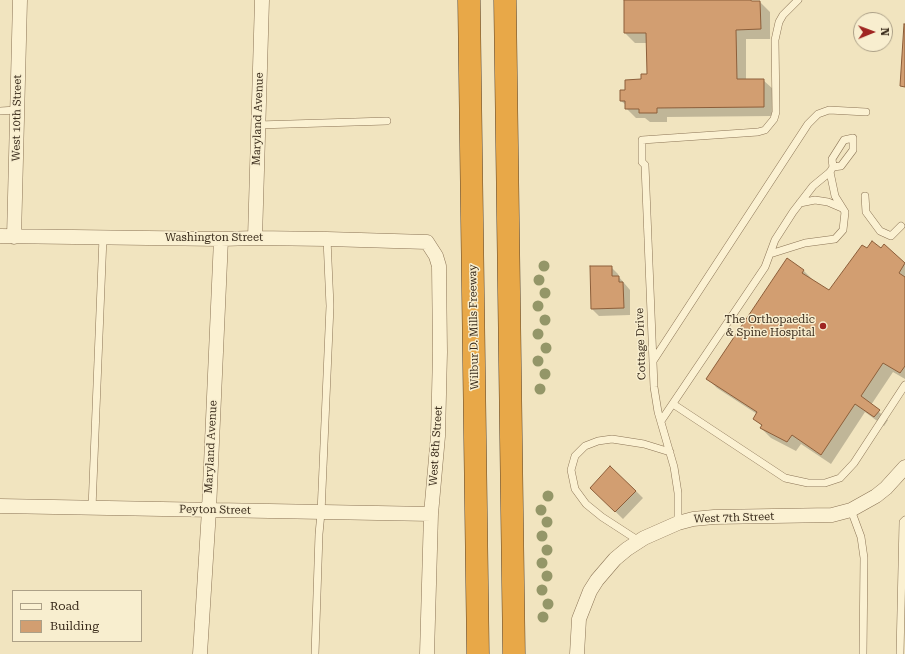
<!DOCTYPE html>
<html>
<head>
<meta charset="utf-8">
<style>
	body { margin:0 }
	#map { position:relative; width:905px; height:654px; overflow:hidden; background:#f1e4bf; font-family:"Roboto Serif",serif }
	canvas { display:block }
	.legend { position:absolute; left:12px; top:590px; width:130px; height:52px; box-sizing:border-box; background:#f8eecf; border:1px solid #aca087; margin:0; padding:5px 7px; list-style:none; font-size:12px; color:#392b1b }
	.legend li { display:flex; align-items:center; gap:8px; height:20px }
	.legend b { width:20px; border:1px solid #aca087 }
	.north { position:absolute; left:853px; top:12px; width:40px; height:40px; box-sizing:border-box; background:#f8eecf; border:1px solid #aca087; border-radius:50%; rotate:89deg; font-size:11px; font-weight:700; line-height:16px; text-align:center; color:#392b1b }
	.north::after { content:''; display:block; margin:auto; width:14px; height:18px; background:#9f2521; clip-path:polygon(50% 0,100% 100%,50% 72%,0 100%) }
</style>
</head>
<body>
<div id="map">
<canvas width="905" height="654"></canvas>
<ul class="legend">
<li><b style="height:5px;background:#fbf1d2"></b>Road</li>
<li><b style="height:11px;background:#d29e71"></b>Building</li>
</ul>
<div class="north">N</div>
</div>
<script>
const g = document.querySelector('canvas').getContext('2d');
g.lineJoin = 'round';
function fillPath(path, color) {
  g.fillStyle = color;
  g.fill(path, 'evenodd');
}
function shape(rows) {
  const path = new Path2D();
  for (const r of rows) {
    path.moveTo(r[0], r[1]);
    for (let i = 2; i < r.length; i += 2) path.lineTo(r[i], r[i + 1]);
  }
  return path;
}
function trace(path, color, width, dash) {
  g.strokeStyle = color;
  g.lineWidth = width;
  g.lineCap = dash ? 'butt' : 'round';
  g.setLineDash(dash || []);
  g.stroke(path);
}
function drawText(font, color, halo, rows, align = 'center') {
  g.font = font + ' "Roboto Serif",serif';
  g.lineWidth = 3;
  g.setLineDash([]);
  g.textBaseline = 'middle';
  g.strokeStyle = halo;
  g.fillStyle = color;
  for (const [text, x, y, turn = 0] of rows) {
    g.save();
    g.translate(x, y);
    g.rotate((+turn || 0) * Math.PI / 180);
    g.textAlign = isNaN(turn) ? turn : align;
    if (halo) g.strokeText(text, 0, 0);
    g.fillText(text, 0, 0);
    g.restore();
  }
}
const shadow = shape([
	[625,0,749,0,751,2,760,2,770,12,770,39,746,39,746,80,763,80,773,89,773,116,667,117,667,122,650,122,645,118,636,118,626,108,626,105,621,101,627,91,648,75,647,43,635,43,625,33],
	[884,246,905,264,905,379,893,372,871,405,888,420,884,426,865,412,831,464,801,444,796,451,771,438,761,428,762,426,754,418,757,414,717,388,708,379,803,270,813,280,829,291,868,249,881,249],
	[611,267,618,274,619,277,630,290,630,315,599,316,592,309],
	[591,488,636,491,643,498,623,519]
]);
const building = shape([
	[624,0,750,0,752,1,760,1,761,29,736,30,737,79,764,79,764,107,657,108,657,113,639,113,639,109,625,109,625,101,620,101,620,90,625,90,625,80,641,79,641,74,647,74,646,33,624,33,624,0],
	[904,24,905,24,905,87,900,86,904,24],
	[872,241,881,248,884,244,905,263,899,273,905,277,905,366,900,373,883,363,861,396,880,410,874,417,855,404,821,455,792,435,787,442,760,428,762,425,753,419,757,412,706,379,787,258,804,270,802,273,829,290,862,245,867,248,872,241],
	[590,266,612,266,612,276,619,276,619,282,623,282,624,308,591,309,590,266],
	[610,466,636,491,615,512,590,488,610,466]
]);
const service = shape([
	[0,111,17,110],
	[258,125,387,121],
	[865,196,866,212,880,231,891,236,901,226],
	[800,203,815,200,828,202,842,208],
	[770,254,805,243,835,239,843,230,845,212,835,196,830,172],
	[653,361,808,124,818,114,829,110,866,112],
	[673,404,785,478,808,483,825,483,840,478,854,463,905,385],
	[661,421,765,267,775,240,793,212,813,186,830,172,833,167,832,159,844,140,853,138,853,150,841,166,833,167],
	[92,508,103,237],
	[851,510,861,537,864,558,863,654],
	[678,523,678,493,674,467,658,412,654,387,645,165,642,162,642,140,758,132,765,130,774,119,776,112,775,40,779,22,783,15,798,0],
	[639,541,602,517,586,504,575,489,571,470,575,456,585,446,598,441,612,439,644,444,670,452],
	[315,654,319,534,321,513,330,306,327,239],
	[900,654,903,522,905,520]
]);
const minor = shape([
	[0,236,221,239,255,238,327,239,427,242,436,256,439,266,440,352,438,436,431,514,427,654],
	[14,237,20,0],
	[255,238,262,0],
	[0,506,431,514],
	[200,654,209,510,221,239],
	[577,654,579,619,590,591,597,580,615,559,627,549,644,538,678,523,693,519,714,517,832,515,851,510,876,496,886,488,905,467]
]);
const motorway = shape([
	[469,0,478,654],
	[505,0,514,654]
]);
const trees = [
	[544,266],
	[539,280],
	[545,293],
	[538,306],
	[545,320],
	[538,334],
	[546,348],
	[538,361],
	[545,374],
	[540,389],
	[548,496],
	[541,510],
	[547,522],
	[542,536],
	[547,550],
	[542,563],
	[547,576],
	[542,590],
	[548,604],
	[543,617]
];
const markers = [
	[823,326,4,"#9f2521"]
];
const streetNames = [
	["West 10th Street",17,118,-89],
	["Maryland Avenue",258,119,-88],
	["Washington Street",214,238],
	["Wilbur D. Mills Freeway",474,327,-91],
	["Cottage Drive",641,344,-92],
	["West 8th Street",436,446,-86],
	["Maryland Avenue",211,447,-87],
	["Peyton Street",215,510,1],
	["West 7th Street",734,518,-2]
];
const poiNames = [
	["The Orthopaedic",815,320],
	["& Spine Hospital",815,333]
];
fillPath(shadow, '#0003');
fillPath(building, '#d29e71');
trace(building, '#8c5e3a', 1);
trace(service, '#8b7456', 8);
trace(minor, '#8b7456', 15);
trace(motorway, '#58422b', 23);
trace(service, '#fbf1d2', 7);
trace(minor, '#fbf1d2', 14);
trace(motorway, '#e8a848', 22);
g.fillStyle = '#949668';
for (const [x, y] of trees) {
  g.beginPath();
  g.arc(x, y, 5.5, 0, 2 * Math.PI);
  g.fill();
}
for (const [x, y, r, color] of markers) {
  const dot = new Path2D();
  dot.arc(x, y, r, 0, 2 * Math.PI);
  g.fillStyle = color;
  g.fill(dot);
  trace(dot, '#f8eecf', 1.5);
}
drawText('11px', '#392b1b', '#f8eecf', streetNames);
drawText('11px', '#392b1b', '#f8eecf', poiNames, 'right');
</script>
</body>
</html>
